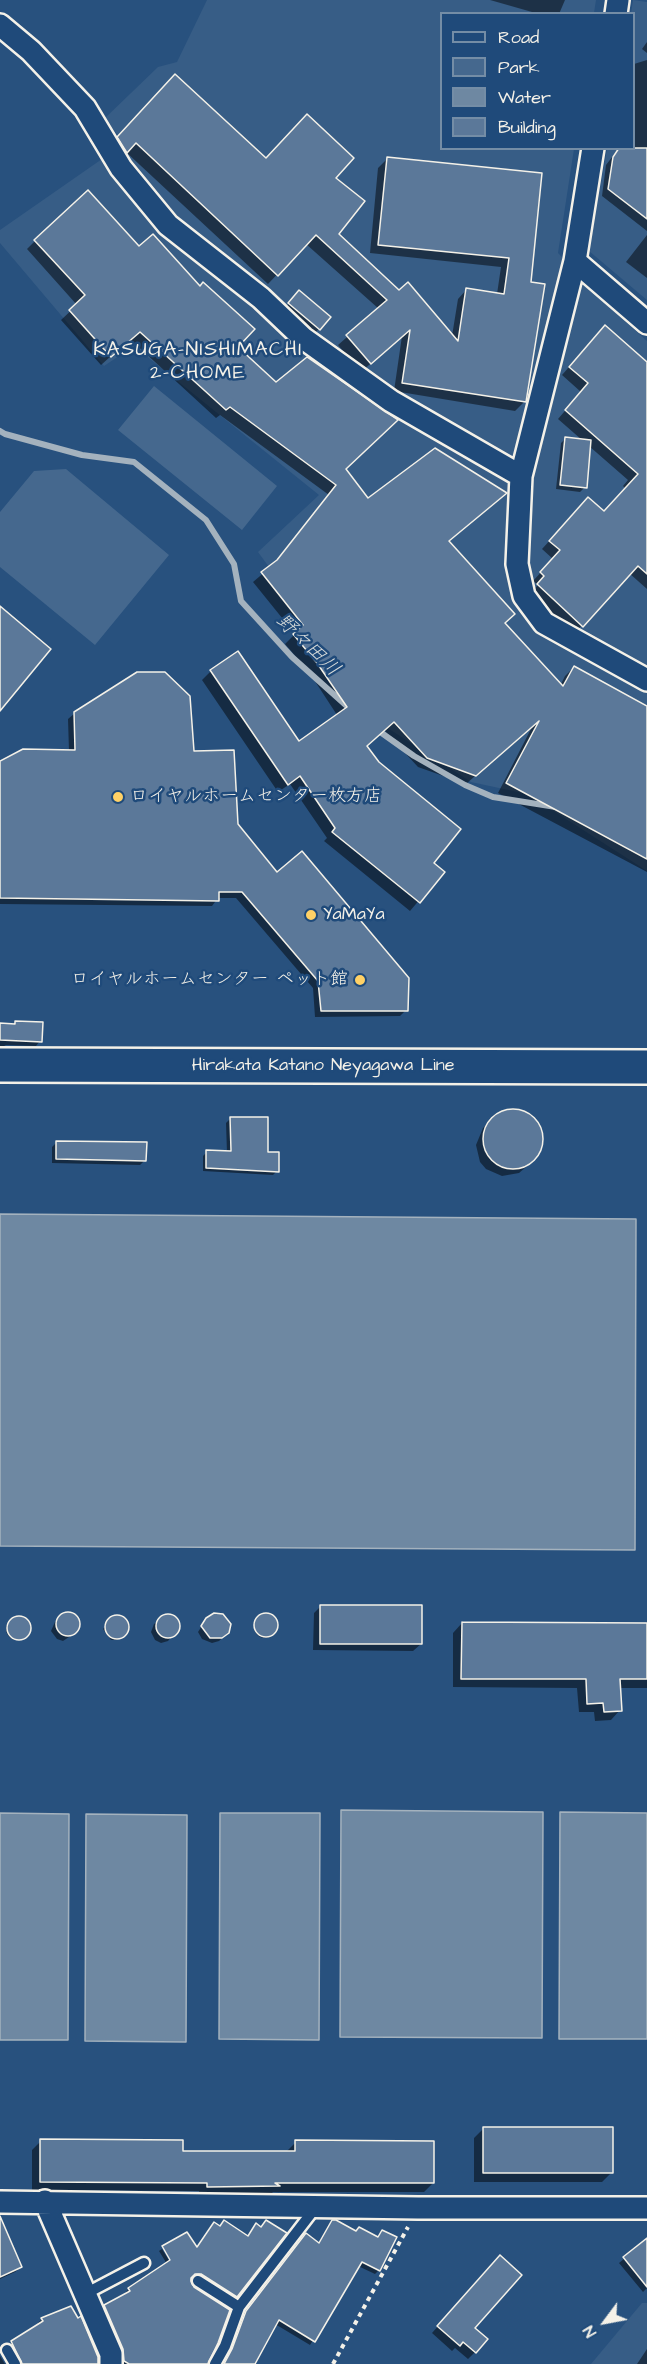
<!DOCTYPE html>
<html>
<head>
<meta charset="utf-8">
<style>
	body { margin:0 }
	#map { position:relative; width:647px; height:2364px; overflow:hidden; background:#28517e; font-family:"Architects Daughter",sans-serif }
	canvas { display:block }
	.legend { position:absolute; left:440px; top:12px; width:195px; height:138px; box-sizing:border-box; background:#1f4a7a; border:2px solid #748da6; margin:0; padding:8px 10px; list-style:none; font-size:18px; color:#f4f1e8 }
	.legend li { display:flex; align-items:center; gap:12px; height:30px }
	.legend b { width:30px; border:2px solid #748da6 }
	.north { position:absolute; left:575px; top:2292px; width:60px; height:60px; -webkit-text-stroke:4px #1f4a7a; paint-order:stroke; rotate:238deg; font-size:16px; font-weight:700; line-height:24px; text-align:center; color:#f4f1e8 }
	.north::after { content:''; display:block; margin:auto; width:21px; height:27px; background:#f4f1e8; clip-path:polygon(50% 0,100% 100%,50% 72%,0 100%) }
</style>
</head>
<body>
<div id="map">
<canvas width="647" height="2364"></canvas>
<ul class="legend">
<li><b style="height:8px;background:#1f4a7a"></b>Road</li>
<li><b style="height:16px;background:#45688e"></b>Park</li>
<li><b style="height:16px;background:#6e88a2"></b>Water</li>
<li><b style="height:16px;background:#5b7899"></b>Building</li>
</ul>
<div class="north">N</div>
</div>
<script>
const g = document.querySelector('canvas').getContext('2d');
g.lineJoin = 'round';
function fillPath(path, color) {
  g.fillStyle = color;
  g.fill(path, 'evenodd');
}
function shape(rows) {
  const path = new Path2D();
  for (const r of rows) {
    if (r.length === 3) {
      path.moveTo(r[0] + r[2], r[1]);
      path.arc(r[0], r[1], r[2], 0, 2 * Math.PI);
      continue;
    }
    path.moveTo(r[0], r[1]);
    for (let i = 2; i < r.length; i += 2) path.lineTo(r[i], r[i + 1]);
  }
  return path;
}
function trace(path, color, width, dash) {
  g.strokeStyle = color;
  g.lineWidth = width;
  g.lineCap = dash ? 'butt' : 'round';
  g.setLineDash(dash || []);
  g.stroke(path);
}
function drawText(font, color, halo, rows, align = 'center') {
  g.font = font + ' "Architects Daughter","Klee One",sans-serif';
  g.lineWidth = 5;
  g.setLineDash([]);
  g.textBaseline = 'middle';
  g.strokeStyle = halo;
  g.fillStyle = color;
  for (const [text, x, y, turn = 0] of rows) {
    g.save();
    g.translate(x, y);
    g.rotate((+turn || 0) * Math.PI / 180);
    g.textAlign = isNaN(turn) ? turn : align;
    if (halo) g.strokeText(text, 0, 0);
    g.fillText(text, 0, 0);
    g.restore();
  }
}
const built = shape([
	[207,0,596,0,594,13,442,14,442,148,574,149,558,253,618,315,647,341,647,871,527,794,471,782,386,727,258,552,319,495,134,346,104,366,0,243,0,230,125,143,104,119,158,67,177,62],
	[633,0,647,2,647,300,589,251,607,149,634,148,634,14,631,13],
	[642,2303,647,2303,647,2364,591,2364]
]);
const green = shape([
	[154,386,277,486,242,530,118,430],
	[66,469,169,555,95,645,0,567,0,512,34,471]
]);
const water = shape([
	[0,1214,636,1219,635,1550,0,1546,0,1214],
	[341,1810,543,1812,542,2038,340,2037,341,1810],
	[560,1812,647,1813,647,2039,559,2039,560,1812],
	[0,1813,69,1814,68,2040,0,2040,0,1813],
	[220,1813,320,1813,319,2040,219,2039,220,1813],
	[86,1814,187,1815,186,2042,85,2041,86,1814]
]);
const shadow = shape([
	[490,0,565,0,559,14,539,14],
	[647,42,647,53,642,49],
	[647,60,647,231,602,196,606,165,619,148,634,148,634,64],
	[166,85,266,160,334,178,336,235,452,336,458,299,467,289,497,294,501,267,370,253,378,168,387,159,541,175,530,283,524,402,515,411,394,391,402,336,361,372,338,345,379,309,306,244,268,284,126,152,117,161,109,147],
	[647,235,647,278,626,262],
	[35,241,139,248,236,347,344,469,368,500,505,494,448,542,503,624,560,686,565,676,574,667,647,707,647,872,498,793,533,725,466,784,418,767,384,730,366,747,432,863,443,872,410,911,324,841,327,838,290,784,278,792,202,680,211,671,298,743,337,715,309,672,285,644,295,634,253,582,273,565,329,495,220,415,216,418,130,339,101,365,61,320,77,305,27,249],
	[295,296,329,318,314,334,285,308],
	[597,335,647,364,647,589,629,573,574,634,531,592,538,585,533,581,553,559,542,549,581,506,604,513,626,489,623,486,628,480,589,446,585,487,580,492,556,489,561,443,566,438,582,440,558,419,581,392,562,375],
	[75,713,192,753,237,825,277,874,406,1010,400,1016,315,1017,313,988,236,898,218,898,212,906,0,904,0,763,69,751,68,719],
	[0,1024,41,1024,40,1041,36,1046,6,1045,0,1048],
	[515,1110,532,1118,541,1134,541,1143,534,1159,526,1167,519,1173,502,1176,486,1169,480,1162,476,1145,483,1128,491,1120,507,1111],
	[230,1119,267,1154,277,1171,273,1175,203,1171,203,1156,207,1152,227,1153,226,1123],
	[57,1142,145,1160,140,1165,52,1163,52,1147],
	[321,1606,421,1644,413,1651,313,1650,314,1613],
	[67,1613,76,1617,80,1624,75,1633,63,1641,57,1639,51,1631,55,1622],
	[166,1615,173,1617,180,1626,168,1641,161,1643,155,1640,151,1632,154,1624],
	[265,1627,11],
	[17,1629,11],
	[121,1618,128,1628,117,1640,111,1640,103,1629,112,1619],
	[205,1621,225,1635,219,1641,212,1643,202,1639,198,1632],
	[462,1623,647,1624,647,1688,619,1688,620,1710,611,1720,595,1721,594,1712,579,1712,577,1688,453,1687,453,1633],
	[483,2129,612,2172,602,2182,474,2182,474,2138],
	[41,2141,181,2152,286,2152,296,2142,433,2183,424,2192,273,2192,270,2195,199,2195,199,2191,32,2190,32,2150],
	[0,2221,21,2267,15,2272,0,2279],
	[266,2221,236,2296,232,2300,197,2278,190,2277,206,2364,120,2364,101,2310,126,2295,125,2293,129,2289,167,2264,159,2251,162,2249,173,2267,220,2227,247,2237,256,2225,260,2228],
	[333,2221,355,2232,377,2238,382,2232,379,2270,375,2274,358,2266,310,2345,275,2324,253,2364,223,2364,242,2316,302,2239,318,2244],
	[642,2244,647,2245,647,2288,643,2292,619,2263],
	[493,2264,473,2328,475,2352,468,2359,455,2348,452,2351,432,2333],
	[42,2319,98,2364,18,2364,6,2347,39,2325,38,2323],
	[647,2349,647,2364,637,2364],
	[0,2356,5,2364,0,2364]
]);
const stream = shape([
	[0,431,5,434,82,455,134,462,206,520,234,564,241,601,292,657,349,708],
	[376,729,414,756,465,785,493,797,556,807]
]);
const building = shape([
	[175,74,266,158,307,114,354,158,336,178,365,201,339,234,399,290,408,282,458,341,466,288,504,294,509,258,378,245,387,157,542,173,531,282,545,284,526,402,402,383,410,330,371,364,346,335,387,300,316,235,278,276,136,143,127,153,117,137,175,74],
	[619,148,647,148,647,219,608,189,613,157,619,148],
	[88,190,139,246,153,234,200,286,203,282,255,329,238,347,276,382,307,357,398,420,346,469,368,498,435,448,507,493,449,541,515,614,505,623,563,686,574,666,647,706,647,859,506,783,539,721,476,776,427,758,394,722,367,746,379,762,461,829,434,863,445,872,420,903,332,832,335,828,300,776,288,785,210,670,238,651,299,741,347,707,317,663,293,634,303,625,261,572,277,560,336,485,230,407,226,410,140,332,111,357,69,310,85,295,34,240,88,190],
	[299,290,331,317,320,330,288,303,299,290],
	[605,325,647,362,647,574,638,566,583,627,537,584,544,576,540,572,560,550,549,541,588,497,604,511,638,474,565,410,588,383,569,367,605,325],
	[565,437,591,440,587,488,560,485,565,437],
	[0,606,51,649,0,711,0,606],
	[137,672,165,672,190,696,194,751,234,750,238,824,277,872,302,851,409,978,408,1011,321,1011,318,981,242,892,219,892,219,901,0,898,0,761,23,749,75,750,74,712,137,672],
	[15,1021,43,1022,42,1042,0,1040,0,1023,15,1024,15,1021],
	[513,1139,30],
	[230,1117,268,1117,268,1152,279,1152,279,1172,206,1168,206,1150,231,1151,230,1117],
	[56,1141,147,1142,146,1161,56,1159,56,1141],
	[320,1605,422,1605,422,1644,320,1644,320,1605],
	[68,1624,12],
	[214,1613,223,1614,231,1624,229,1633,222,1638,210,1638,201,1626,206,1618,214,1613],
	[266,1625,12],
	[168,1626,12],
	[117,1627,12],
	[19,1628,12],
	[462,1622,647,1623,647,1679,620,1679,622,1711,604,1712,603,1703,587,1704,586,1679,461,1679,462,1622],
	[483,2127,613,2127,613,2173,483,2173,483,2127],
	[40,2139,183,2140,183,2151,295,2151,295,2140,434,2141,434,2183,275,2183,280,2186,207,2187,207,2183,40,2182,40,2139],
	[0,2216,22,2267,0,2277,0,2216],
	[224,2220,248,2236,256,2223,261,2227,266,2220,287,2233,237,2297,201,2274,195,2274,191,2278,191,2281,194,2287,230,2310,218,2343,208,2364,129,2364,124,2361,123,2349,104,2305,130,2291,128,2288,170,2260,162,2246,187,2232,197,2247,214,2222,220,2226,224,2220],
	[332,2220,336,2220,356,2231,359,2227,378,2237,382,2230,397,2237,380,2271,362,2262,315,2342,279,2320,255,2364,224,2364,232,2349,246,2311,306,2233,319,2243,332,2220],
	[647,2238,647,2287,623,2257,647,2238],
	[500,2255,522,2275,475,2328,488,2339,476,2353,463,2342,460,2346,437,2326,500,2255],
	[71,2306,78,2318,81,2316,98,2357,98,2364,22,2364,11,2341,43,2321,41,2318,71,2306]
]);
const path = shape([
	[333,2364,408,2227]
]);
const lane = shape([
	[198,2281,239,2307],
	[85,2294,144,2263],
	[7,2350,15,2364],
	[215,2364,225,2346,239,2307,316,2207]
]);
const street = shape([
	[616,14,618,0],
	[0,25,31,51,85,108,121,168,168,225,261,298,303,338,391,401,521,476],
	[593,148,575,261,521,476,517,564,524,596,544,623,647,680],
	[575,261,647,323],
	[45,2201,111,2354,111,2364],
	[0,2202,418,2208,647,2208]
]);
const primary = shape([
	[0,1065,647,1067]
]);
const markers = [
	[118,797,6,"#ffd166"],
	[311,915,6,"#ffd166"],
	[360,980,6,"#ffd166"]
];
const poiNames = [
	["ロイヤルホームセンター枚方店",130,797],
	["YaMaYa",323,915],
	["ロイヤルホームセンター ペット館",348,980,"right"]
];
const streetNames = [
	["Hirakata Katano Neyagawa Line",323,1066]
];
const neighbourhoodNames = [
	["KASUGA-NISHIMACHI",198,351],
	["2-CHOME",198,374]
];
const waterNames = [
	["野々田川",307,646,44]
];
fillPath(built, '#375d86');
fillPath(green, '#45688e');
fillPath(water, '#6e88a2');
trace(water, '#a4b2be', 1.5);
fillPath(shadow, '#0007');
trace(stream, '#a4b2be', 6);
fillPath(building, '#5b7899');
trace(building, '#f4f1e8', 1.5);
trace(lane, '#f4f1e8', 15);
trace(street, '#f4f1e8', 26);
trace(primary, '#f4f1e8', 38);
trace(path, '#f4f1e8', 4, [4.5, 4.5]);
trace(lane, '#1f4a7a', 10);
trace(street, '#1f4a7a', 21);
trace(primary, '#1f4a7a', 33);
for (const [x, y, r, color] of markers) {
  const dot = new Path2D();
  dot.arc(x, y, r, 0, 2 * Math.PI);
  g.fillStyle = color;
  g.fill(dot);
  trace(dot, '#1f4a7a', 2);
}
drawText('18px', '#f4f1e8', '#1f4a7a', poiNames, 'left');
drawText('18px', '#f4f1e8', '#1f4a7a', streetNames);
g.letterSpacing = '1.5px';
drawText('20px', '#f4f1e8', '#1f4a7a', neighbourhoodNames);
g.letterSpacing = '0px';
drawText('italic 20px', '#d9dcda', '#1f4a7a', waterNames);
</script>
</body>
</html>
